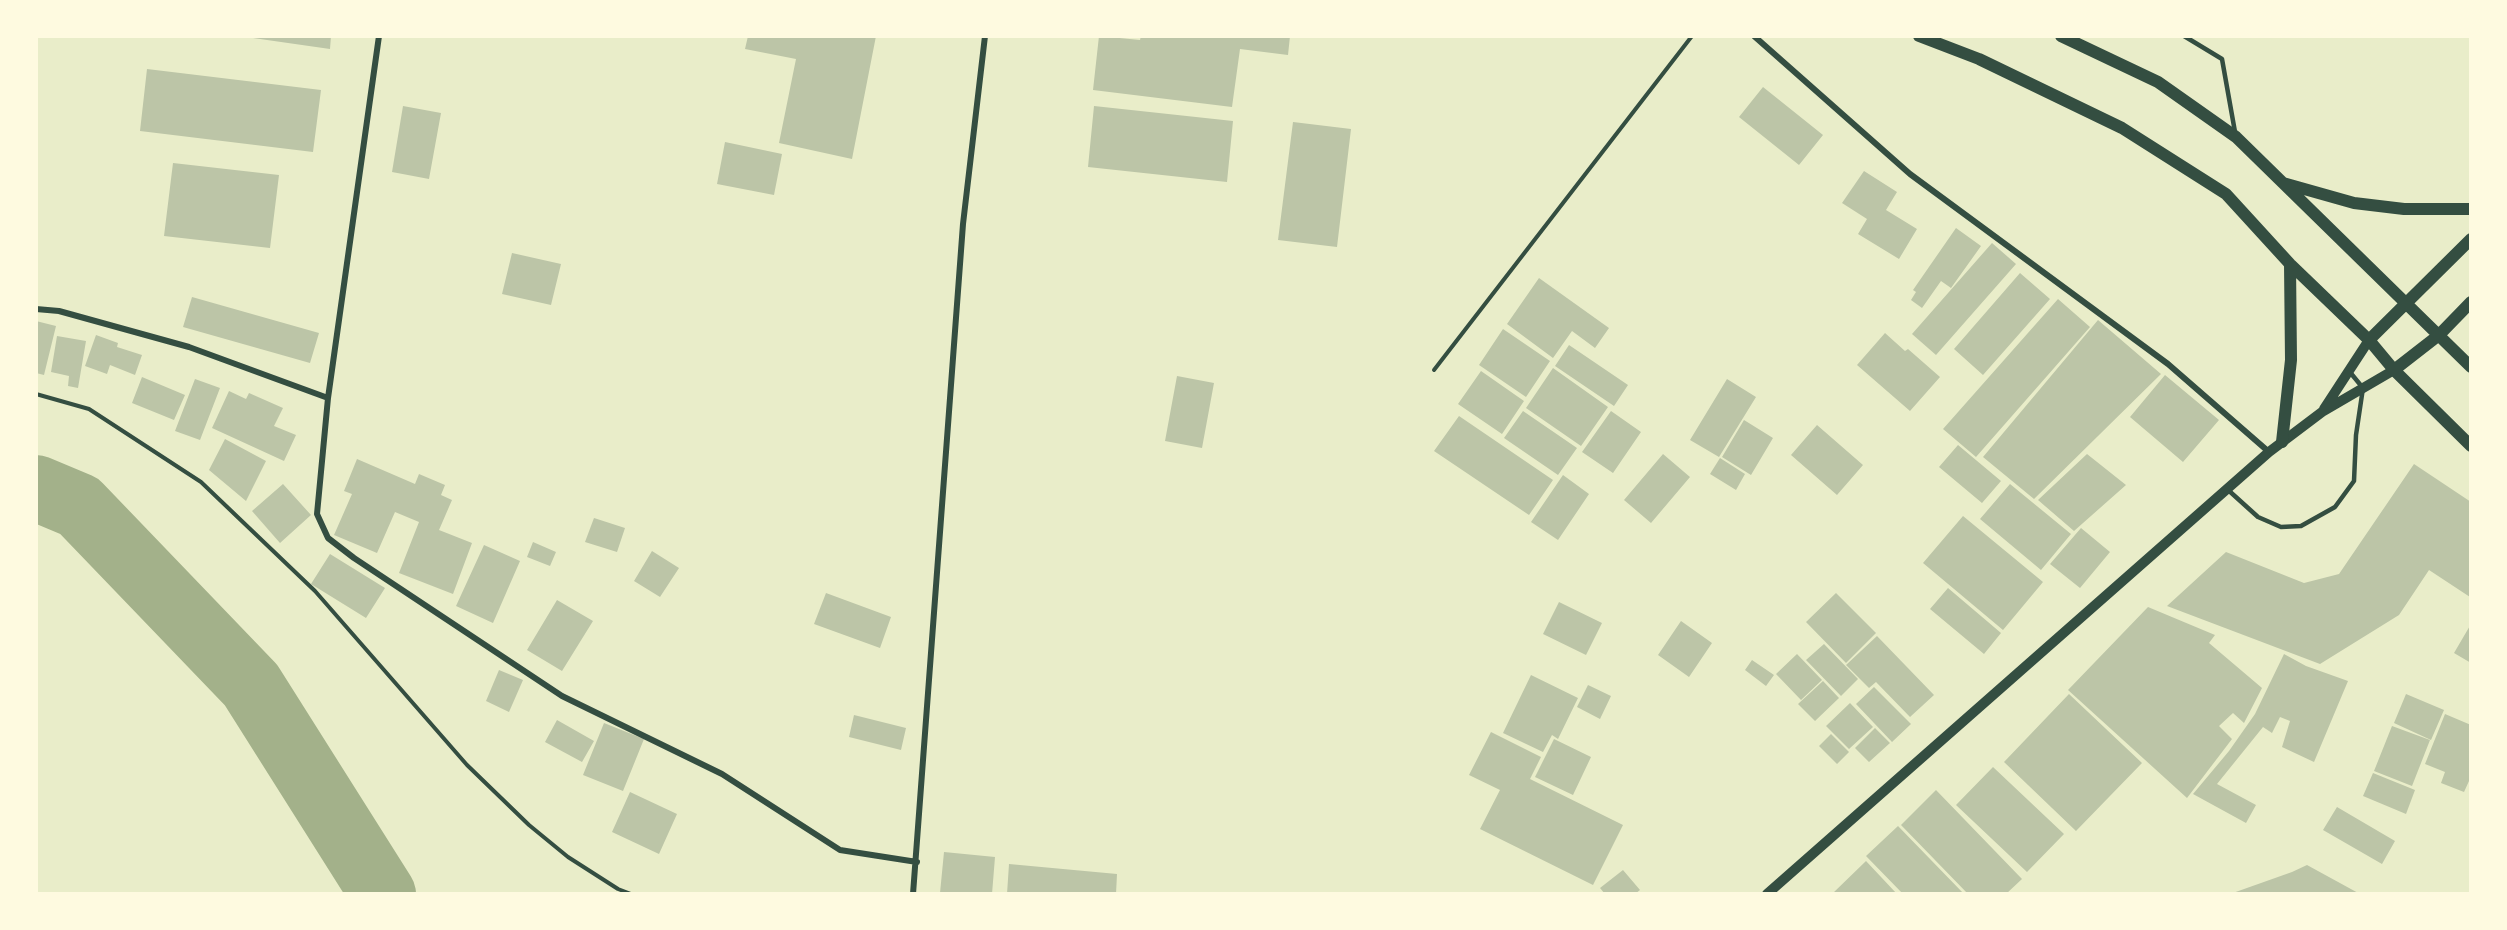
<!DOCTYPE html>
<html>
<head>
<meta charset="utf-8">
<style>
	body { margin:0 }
	#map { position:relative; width:2507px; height:930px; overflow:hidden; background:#e9edc9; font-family:"Work Sans",sans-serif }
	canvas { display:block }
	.frame { position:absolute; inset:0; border:38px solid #fefae0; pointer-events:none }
</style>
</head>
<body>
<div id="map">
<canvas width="2507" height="930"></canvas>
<div class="frame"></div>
</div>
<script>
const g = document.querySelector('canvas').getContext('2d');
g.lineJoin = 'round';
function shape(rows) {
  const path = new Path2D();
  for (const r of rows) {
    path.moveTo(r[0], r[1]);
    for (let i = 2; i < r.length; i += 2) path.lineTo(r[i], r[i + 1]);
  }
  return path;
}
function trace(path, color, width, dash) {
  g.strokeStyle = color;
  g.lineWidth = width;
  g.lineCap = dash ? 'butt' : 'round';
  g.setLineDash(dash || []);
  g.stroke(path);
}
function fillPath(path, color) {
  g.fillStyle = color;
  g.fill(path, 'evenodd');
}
const river = shape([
	[36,488,79,506,251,685,383,894]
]);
const building = shape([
	[239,36,331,36,330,49],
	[748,36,876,36,852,159,779,143,796,59,745,49],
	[1099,36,1140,40,1141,36,1290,36,1288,55,1240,49,1232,107,1093,90],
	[147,69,321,90,313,152,140,131],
	[1763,87,1823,135,1799,165,1739,117],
	[403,106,441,113,429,179,392,172],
	[1094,106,1233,121,1227,182,1088,167],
	[1293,122,1351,129,1337,247,1278,240],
	[725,142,782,154,774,195,717,184],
	[173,163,279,175,270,248,164,236],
	[1864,171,1897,192,1886,210,1917,229,1899,259,1858,234,1867,219,1842,203],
	[1956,228,1981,246,1951,288,1941,281,1922,308,1911,300,1916,292,1913,290],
	[1992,243,2016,264,1936,355,1912,334],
	[512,253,561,264,551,305,502,294],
	[2020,273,2050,299,1983,375,1954,349],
	[1539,278,1609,328,1595,348,1572,331,1553,358,1507,324],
	[192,297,319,333,310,363,183,327],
	[2058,299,2090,327,1976,457,1943,429],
	[2098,320,2161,374,2034,499,1983,457],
	[36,321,56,326,44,375,36,373],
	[1503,329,1550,361,1526,397,1479,365],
	[1885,333,1905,351,1908,349,1940,377,1910,411,1857,365],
	[96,335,118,343,117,347,142,355,135,375,110,365,107,374,85,366],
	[57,336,86,341,78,388,68,386,69,376,51,372],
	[1569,345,1628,385,1614,406,1555,366],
	[1553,368,1608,407,1581,446,1526,408],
	[1481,371,1524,401,1502,434,1458,404],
	[2165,375,2219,420,2183,462,2130,417],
	[1177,376,1214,383,1202,448,1165,441],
	[142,377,185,395,174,420,132,403],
	[195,379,220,388,200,440,175,431],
	[1727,379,1756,397,1719,457,1690,440],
	[229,391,246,399,249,393,283,408,274,426,296,435,284,461,212,428],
	[1523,411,1577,448,1558,475,1504,438],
	[1611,411,1641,432,1613,473,1582,452],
	[1459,416,1553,480,1529,515,1434,451],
	[1744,420,1773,438,1751,475,1722,457],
	[1817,425,1863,465,1837,495,1791,455],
	[225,439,266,461,246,501,209,470],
	[1958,445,2001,481,1982,503,1939,467],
	[1663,454,1690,477,1651,523,1624,500],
	[2087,454,2126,485,2074,531,2038,500],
	[1720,458,1745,474,1736,490,1710,474],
	[357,459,415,484,419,474,445,485,441,495,452,500,439,530,472,543,453,594,399,573,419,522,395,512,377,553,334,535,352,494,344,491],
	[2414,464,2471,502,2470,597,2429,570,2399,615,2320,664,2167,606,2226,552,2304,583,2339,574],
	[1563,475,1589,494,1558,540,1531,522],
	[283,484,311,515,280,543,252,511],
	[2010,484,2071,534,2041,570,1980,519],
	[1963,516,2043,582,2003,630,1923,563],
	[594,518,625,528,617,552,585,542],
	[2081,528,2110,552,2080,588,2050,564],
	[533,542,556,552,550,566,527,557],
	[484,545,520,561,493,623,456,606],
	[652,551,679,568,660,597,634,581],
	[330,554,385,588,366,618,311,584],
	[1948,588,2001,633,1984,654,1930,609],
	[826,593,891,617,880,648,814,624],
	[1836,593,1876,633,1846,663,1806,622],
	[557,600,593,621,562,671,527,650],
	[1559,602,1602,623,1586,655,1543,634],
	[2148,607,2215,635,2209,643,2262,688,2244,723,2233,713,2219,726,2232,739,2187,798,2068,690],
	[1681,621,1712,643,1689,677,1658,655],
	[2471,624,2471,663,2454,653],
	[1877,636,1934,695,1910,717,1876,682,1869,688,1846,665],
	[1824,644,1858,679,1841,696,1806,660],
	[1797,654,1822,680,1801,700,1776,674],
	[2284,654,2306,666,2348,681,2314,762,2282,747,2290,721,2280,717,2272,733,2263,727,2217,784,2256,805,2246,823,2193,794,2229,751,2255,714],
	[1752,660,1774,675,1766,686,1745,670],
	[499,670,523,680,509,712,486,701],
	[1531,675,1578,698,1558,739,1552,735,1543,752,1503,733],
	[1823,681,1839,698,1815,721,1798,704],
	[1588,685,1611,696,1600,719,1577,707],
	[1874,687,1911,724,1892,742,1856,704],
	[2069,694,2142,763,2076,831,2004,762],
	[2406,694,2444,710,2431,740,2394,723],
	[1850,703,1873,727,1849,749,1826,726],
	[2445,714,2471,725,2471,782,2469,781,2464,792,2441,783,2445,772,2425,764],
	[854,715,906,728,901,750,849,737],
	[557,720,594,741,582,762,545,742],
	[604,723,644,739,623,791,583,775],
	[2392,726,2430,740,2412,786,2374,771],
	[1875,728,1890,743,1869,762,1855,748],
	[1491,732,1541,757,1530,779,1623,825,1593,885,1480,829,1500,790,1469,775],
	[1831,734,1849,752,1837,764,1819,746],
	[1554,739,1591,757,1573,795,1535,777],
	[1993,767,2064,834,2027,872,1956,805],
	[2373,773,2415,790,2406,814,2363,796],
	[1936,790,2022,879,2006,894,1968,894,1901,825],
	[630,792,677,814,659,854,612,832],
	[2337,807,2395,841,2382,864,2323,830],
	[1898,826,1964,894,1903,894,1866,856],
	[944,852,995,857,992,894,940,893],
	[1866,861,1897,894,1832,894],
	[1009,864,1117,874,1116,894,1007,894],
	[2307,865,2360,894,2230,894,2292,872],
	[1623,870,1640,890,1635,894,1605,894,1600,888]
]);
const path = shape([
	[1434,370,1692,36],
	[36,394,89,409,201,482,315,591,467,765,529,825,568,857,618,889,631,894]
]);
const service = shape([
	[2184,36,2222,59,2235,132],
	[2227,489,2258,517,2281,527,2301,526,2335,507,2354,481,2356,435,2363,388,2349,371]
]);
const minor = shape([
	[379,36,328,398,317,514,328,538,354,558,562,696,722,774,840,850,917,862],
	[1754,36,1910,174,2168,364,2269,452],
	[36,309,59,311,189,347,328,398],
	[913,894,963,224,985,36]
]);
const tertiary = shape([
	[2324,409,2369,340],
	[1767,894,2269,452,2322,412,2394,370]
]);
const secondary = shape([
	[1919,36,1979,59,2122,128,2226,194,2290,264,2369,340,2394,370,2471,446],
	[2061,36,2158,82,2236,137,2471,367],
	[2283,183,2354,203,2404,209,2471,209],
	[2369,340,2471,239],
	[2394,370,2439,335,2471,302],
	[2282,442,2291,360,2290,264]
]);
trace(river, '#a3b18a', 66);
fillPath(building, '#bcc5a7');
trace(path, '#344e41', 4);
trace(service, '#344e41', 4.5);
trace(minor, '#344e41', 6);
trace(tertiary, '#344e41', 10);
trace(secondary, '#344e41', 12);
</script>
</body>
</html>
